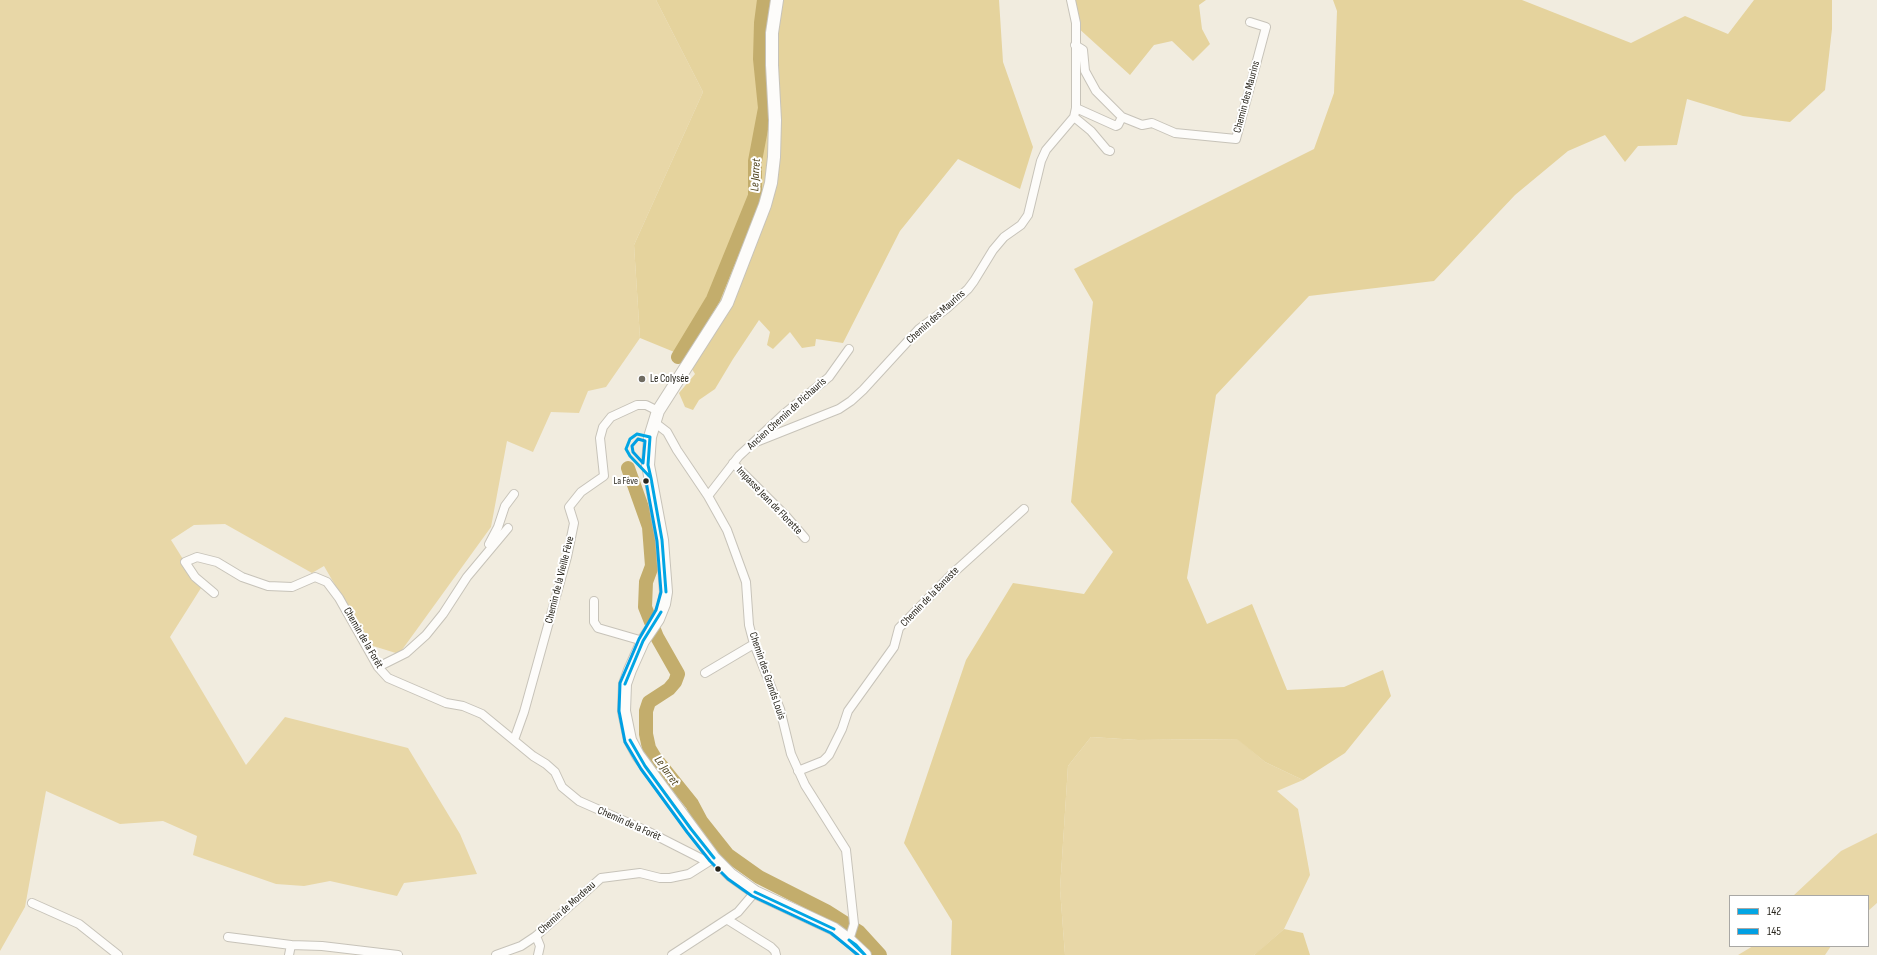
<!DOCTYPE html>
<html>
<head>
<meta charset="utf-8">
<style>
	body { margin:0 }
	#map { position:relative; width:1877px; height:955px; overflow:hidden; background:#f1ecdf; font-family:"Sofia Sans Condensed",sans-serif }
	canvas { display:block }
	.legend { position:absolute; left:1729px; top:895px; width:140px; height:52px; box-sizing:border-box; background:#fff; border:1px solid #a9a8a5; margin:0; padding:5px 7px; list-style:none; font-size:12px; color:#29261d }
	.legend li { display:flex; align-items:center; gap:8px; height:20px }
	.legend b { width:20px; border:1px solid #a9a8a5 }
</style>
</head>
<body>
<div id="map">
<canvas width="1877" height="955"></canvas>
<ul class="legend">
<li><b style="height:5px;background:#02a6e4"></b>142</li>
<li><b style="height:5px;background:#009fe3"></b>145</li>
</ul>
</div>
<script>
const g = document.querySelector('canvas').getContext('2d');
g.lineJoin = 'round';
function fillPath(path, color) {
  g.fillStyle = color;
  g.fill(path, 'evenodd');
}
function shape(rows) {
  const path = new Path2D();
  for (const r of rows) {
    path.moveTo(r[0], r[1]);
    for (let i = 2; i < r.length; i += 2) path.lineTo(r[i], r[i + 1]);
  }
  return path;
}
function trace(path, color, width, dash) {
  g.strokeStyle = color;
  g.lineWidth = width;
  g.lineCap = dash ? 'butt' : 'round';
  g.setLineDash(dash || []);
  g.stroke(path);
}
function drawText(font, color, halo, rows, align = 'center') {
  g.font = font + ' "Sofia Sans Condensed",sans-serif';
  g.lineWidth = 4;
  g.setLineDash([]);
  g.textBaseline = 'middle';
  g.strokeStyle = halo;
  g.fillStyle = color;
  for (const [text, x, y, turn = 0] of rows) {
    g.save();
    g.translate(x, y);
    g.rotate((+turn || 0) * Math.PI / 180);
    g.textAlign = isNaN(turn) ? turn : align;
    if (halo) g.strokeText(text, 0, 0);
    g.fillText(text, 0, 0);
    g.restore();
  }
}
const green = shape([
	[0,0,656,0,703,92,634,245,640,338,606,387,588,391,579,413,551,412,533,452,507,441,491,527,399,654,370,645,324,566,312,573,225,524,194,525,171,540,201,588,170,637,246,765,285,717,408,748,460,834,477,874,404,883,397,896,330,881,304,886,276,884,193,855,197,836,163,821,120,824,46,791,25,907,0,951],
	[1091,737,1138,740,1238,739,1265,762,1303,780,1277,791,1298,809,1310,875,1284,929,1258,952,1254,955,1065,955,1060,889,1068,766],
	[1877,833,1877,903,1868,911,1868,896,1793,896,1841,851],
	[1753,946,1831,946,1825,955,1738,955]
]);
const forest = shape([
	[656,0,999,0,1003,62,1033,147,1020,189,958,159,900,231,843,343,816,339,815,346,802,348,790,332,773,349,767,345,770,332,759,320,733,359,715,389,699,400,693,410,685,407,679,393,695,374,684,356,640,338,634,245,703,92],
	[1076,0,1206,0,1199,5,1202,29,1210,44,1193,61,1172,41,1154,45,1130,75,1076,26],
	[1333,0,1522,0,1631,43,1685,16,1728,34,1754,0,1832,0,1832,29,1825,90,1790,122,1743,116,1687,99,1677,145,1638,146,1625,162,1605,135,1568,151,1515,195,1434,281,1309,296,1216,395,1187,578,1207,624,1252,604,1287,690,1344,687,1383,670,1391,696,1345,753,1303,780,1265,762,1237,739,1138,740,1091,737,1068,766,1060,889,1065,955,951,955,952,921,904,843,966,660,1013,583,1084,594,1113,552,1071,502,1093,302,1074,269,1314,149,1334,93,1337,11],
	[1284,929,1303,933,1310,955,1254,955]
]);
const river = shape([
	[678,357,713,299,755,196,755,161,765,108,760,59,761,23,764,0],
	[628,468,649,527,652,566,646,582,645,607,657,637,678,674,675,682,669,689,649,702,646,711,646,734,649,748,655,758,692,804,701,821,728,855,759,877,826,911,859,932,880,955]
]);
const minor = shape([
	[1075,45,1083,50,1085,71,1096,91,1122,117,1118,125,1116,126,1076,108],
	[1074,117,1091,131,1107,150,1110,151],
	[1122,117,1142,125,1152,123,1175,133,1236,139,1266,27,1250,22],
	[654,422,667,432,677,450,708,496,727,530,746,582,749,625,754,644,780,709,791,754,805,785,846,850,854,924,849,940],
	[756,442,839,409,851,401,863,390,919,329,946,309,968,289,974,281,993,250,1004,237,1021,225,1028,215,1041,161,1046,150,1074,117,1076,108,1076,23,1071,0],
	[733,463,786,516,805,538],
	[708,496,739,456,785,413,829,377,849,349],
	[489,544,498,527,505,506,514,494],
	[214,593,195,577,185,562,197,557,217,562,242,577,268,586,292,587,315,577,327,582,339,598,378,667,388,678,446,703,463,706,482,714,533,756,546,764,555,772,562,787,579,801,647,831,708,862,714,858],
	[594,601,594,622,598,628,643,641],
	[378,667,406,653,426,635,443,614,467,577,508,528],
	[705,673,754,644],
	[514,740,524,712,567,557,574,523,569,507,581,492,604,476,600,438,603,427,611,417,637,405,646,405,658,411],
	[798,771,823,761,829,755,842,729,848,711,894,647,899,628,952,574,1024,509],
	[32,903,79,924,118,955],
	[728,920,771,947,775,951,776,955],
	[536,936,540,946,538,955],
	[228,937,291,945,322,946,398,955],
	[289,955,291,945],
	[496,955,521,946,536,936,601,878,640,873,660,878,670,878,689,874,708,862],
	[672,955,738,912,755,892]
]);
const secondary = shape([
	[777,0,772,33,772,65,775,120,774,157,771,183,765,205,727,303,658,411,650,437,648,465,662,540,666,592,664,604,658,619,643,641,630,670,625,684,624,711,630,740,638,755,714,858,731,875,755,892,834,929,849,940,865,955]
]);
const bus1 = shape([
	[637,434,650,437,648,465,651,478,630,456,626,449,630,439,637,434],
	[651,478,662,540],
	[651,478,662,540],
	[662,540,666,592],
	[662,540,666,592],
	[643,641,661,612],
	[643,641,661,612],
	[625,684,643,641],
	[625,684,643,641],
	[630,740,645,766],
	[630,740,645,766],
	[645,766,691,829],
	[691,829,714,858],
	[691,829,714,858],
	[755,892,834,929],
	[755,892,834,929],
	[849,940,856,945,865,955,849,940]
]);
const bus2 = shape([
	[638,439,645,441,643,463,633,452,632,446,638,439],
	[646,481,657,541,661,592,656,610,639,639,620,683,619,711,625,742,641,769,687,832,710,861,728,879,752,896,831,933,858,955]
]);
const markers = [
	[642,379,4,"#6f6b61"],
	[646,481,3.5,"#29261d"],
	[718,869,3.5,"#29261d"]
];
const busNames = [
	["La Fève",638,481]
];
const streetNames = [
	["Chemin des Maurins",1247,97,-75],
	["Chemin des Maurins",936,317,-42],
	["Ancien Chemin de Pichauris",787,414,-42],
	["Impasse Jean de Florette",769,501,46],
	["Chemin de la Vieille Fève",560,580,-76],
	["Chemin de la Banaste",930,597,-46],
	["Chemin de la Forêt",363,638,60],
	["Chemin des Grands Louis",767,676,71],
	["Chemin de la Forêt",629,824,24],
	["Chemin de Mordeau",567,908,-42]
];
const poiNames = [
	["Le Colysée",650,379]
];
const waterNames = [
	["Le Jarret",756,175,-87],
	["Le Jarret",666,771,54]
];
fillPath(green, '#e8d7a7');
fillPath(forest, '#e5d39d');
trace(river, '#c3ad6c', 14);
trace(minor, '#c7c3b9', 10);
trace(secondary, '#c7c3b9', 14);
trace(minor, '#fdfcfa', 8);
trace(secondary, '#fdfcfa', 12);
trace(bus1, '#02a6e4', 3);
trace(bus2, '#009fe3', 3);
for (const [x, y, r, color] of markers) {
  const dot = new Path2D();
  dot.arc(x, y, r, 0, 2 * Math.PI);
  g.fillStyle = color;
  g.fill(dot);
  trace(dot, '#fff', 1.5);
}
drawText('10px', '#29261d', '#fff', busNames, 'right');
drawText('11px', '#29261d', '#fff', streetNames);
drawText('11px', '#29261d', '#fff', poiNames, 'left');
drawText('italic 12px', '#524620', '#fff', waterNames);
</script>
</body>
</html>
